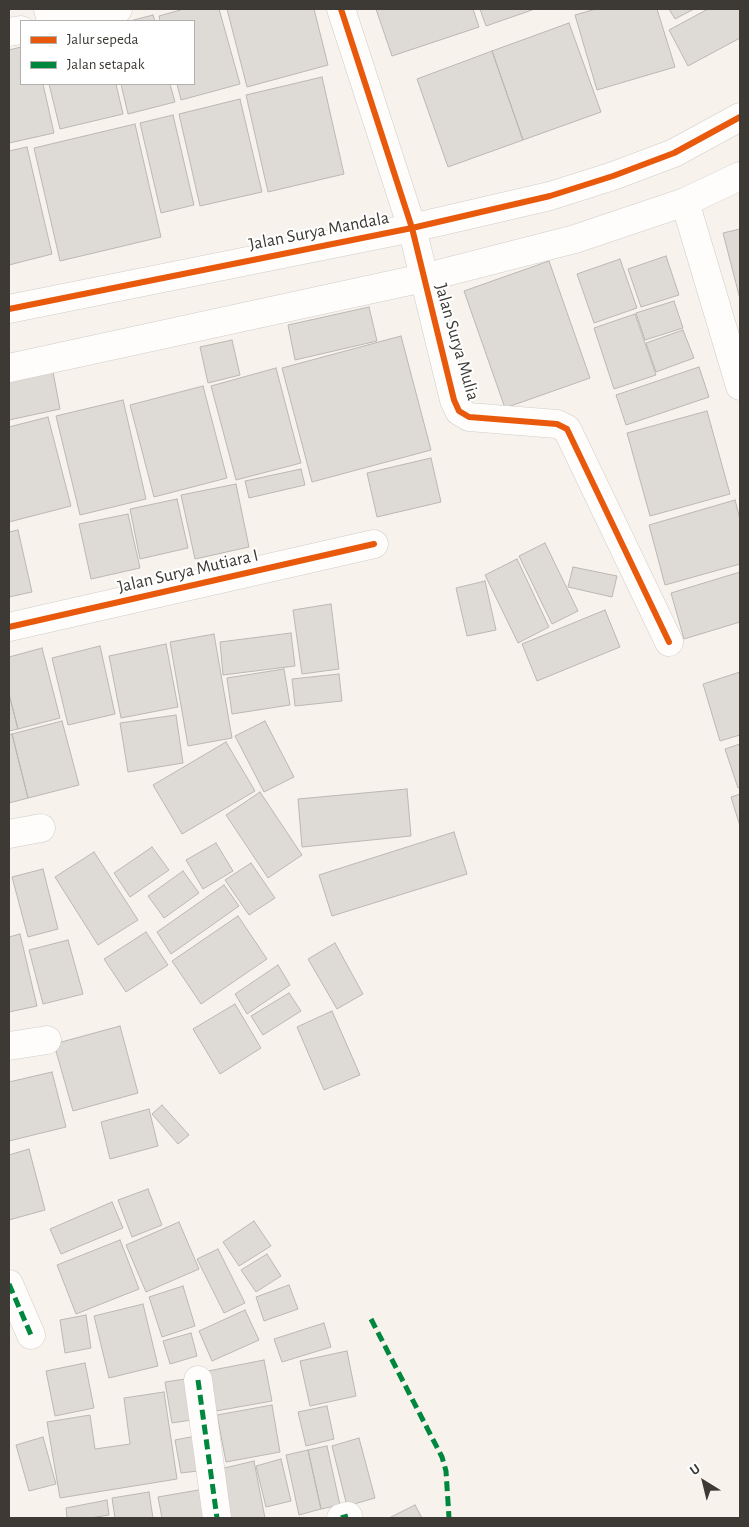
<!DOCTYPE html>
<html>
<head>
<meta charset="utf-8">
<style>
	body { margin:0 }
	#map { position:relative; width:749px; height:1527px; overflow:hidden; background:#f7f2ec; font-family:"Alegreya Sans",sans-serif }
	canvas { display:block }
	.frame { position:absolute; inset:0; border:10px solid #3d3935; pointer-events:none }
	.legend { position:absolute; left:20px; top:20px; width:175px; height:65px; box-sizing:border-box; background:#fff; border:1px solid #b1b0ae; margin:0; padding:6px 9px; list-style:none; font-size:15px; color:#3d3935 }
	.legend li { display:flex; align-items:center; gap:10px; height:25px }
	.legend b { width:25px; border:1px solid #b1b0ae }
	.north { position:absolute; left:679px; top:1457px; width:50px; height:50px; -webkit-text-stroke:4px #fff; paint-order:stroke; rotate:324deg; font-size:14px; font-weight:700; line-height:20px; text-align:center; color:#3d3935 }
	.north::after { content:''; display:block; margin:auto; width:18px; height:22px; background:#3d3935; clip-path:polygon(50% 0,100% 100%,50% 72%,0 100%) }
</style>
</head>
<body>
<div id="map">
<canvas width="749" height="1527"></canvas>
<div class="frame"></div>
<ul class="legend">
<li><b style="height:6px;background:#e8590c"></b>Jalur sepeda</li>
<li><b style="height:6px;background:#00873e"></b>Jalan setapak</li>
</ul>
<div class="north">U</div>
</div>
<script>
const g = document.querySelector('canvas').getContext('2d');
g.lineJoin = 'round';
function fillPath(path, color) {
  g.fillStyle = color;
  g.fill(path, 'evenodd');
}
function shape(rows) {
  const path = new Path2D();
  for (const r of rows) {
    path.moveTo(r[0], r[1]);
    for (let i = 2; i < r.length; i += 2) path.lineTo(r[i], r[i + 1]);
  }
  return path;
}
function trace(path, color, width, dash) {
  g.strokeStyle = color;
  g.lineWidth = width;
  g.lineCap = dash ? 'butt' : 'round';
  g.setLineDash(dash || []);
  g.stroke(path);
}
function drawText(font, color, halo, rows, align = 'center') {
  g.font = font + ' "Alegreya Sans",sans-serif';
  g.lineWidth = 4;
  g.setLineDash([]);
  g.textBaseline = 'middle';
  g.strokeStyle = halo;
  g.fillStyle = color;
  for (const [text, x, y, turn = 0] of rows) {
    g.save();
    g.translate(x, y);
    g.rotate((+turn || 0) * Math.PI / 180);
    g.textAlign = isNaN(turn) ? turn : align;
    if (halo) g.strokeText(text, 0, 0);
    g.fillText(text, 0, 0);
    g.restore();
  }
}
const building = shape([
	[184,9,219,9,240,84,181,100,177,84,194,84,194,21,160,21,159,16,184,9],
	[227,9,314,9,328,65,247,87,227,9],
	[376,9,473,9,479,27,392,56,376,9],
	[480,9,535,9,486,26,480,9],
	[596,9,657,9,675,67,597,90,575,15,596,9],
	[669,9,694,9,675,19,669,9],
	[708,9,740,9,740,38,688,66,669,30,708,9],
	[153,15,155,21,130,21,153,15],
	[569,23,601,112,523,140,492,51,569,23],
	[21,47,21,84,43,84,54,133,9,143,9,50,21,47],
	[492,51,523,140,448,167,417,79,492,51],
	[322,77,344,174,268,192,246,95,322,77],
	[49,84,116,84,123,114,60,129,49,84],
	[121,84,170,84,175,102,128,114,121,84],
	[240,99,262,192,200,206,179,114,240,99],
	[173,115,194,205,161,213,140,123,173,115],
	[135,124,161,237,60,261,34,148,135,124],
	[27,147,52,254,9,265,9,151,27,147],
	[740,229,740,299,723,233,740,229],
	[666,256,679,295,641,307,628,269,666,256],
	[620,259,637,308,594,323,577,274,620,259],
	[549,261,590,378,505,408,464,291,549,261],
	[674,301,683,328,645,340,636,313,674,301],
	[369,307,377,341,295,360,288,325,369,307],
	[635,314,656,375,614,389,594,328,635,314],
	[683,330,694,358,656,372,646,343,683,330],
	[401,336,431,450,312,482,282,368,401,336],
	[232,340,240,375,208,383,200,347,232,340],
	[699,367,709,397,626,425,616,395,699,367],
	[276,368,301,463,236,480,211,386,276,368],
	[53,372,60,409,9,420,9,381,53,372],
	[203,386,227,478,154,497,130,405,203,386],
	[123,400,146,499,80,515,56,416,123,400],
	[707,411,730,494,650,516,627,433,707,411],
	[48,417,71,506,9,522,9,427,48,417],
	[431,458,441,502,377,517,367,473,431,458],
	[301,469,305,485,249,498,245,481,301,469],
	[236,484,249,547,195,559,181,495,236,484],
	[177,499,188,548,140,559,130,509,177,499],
	[735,500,740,519,740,564,665,585,649,525,735,500],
	[128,514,140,568,91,579,79,524,128,514],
	[18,530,32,592,9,597,9,532,18,530],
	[545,543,578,611,552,624,519,556,545,543],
	[517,559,549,627,518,643,485,575,517,559],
	[573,567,617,576,612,597,568,587,573,567],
	[740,572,740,622,684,639,671,593,740,572],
	[485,581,496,630,467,636,456,588,485,581],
	[331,604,339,669,302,674,293,610,331,604],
	[605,610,620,647,537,681,522,644,605,610],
	[291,633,295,666,223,675,220,642,291,633],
	[214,634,232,738,188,746,170,642,214,634],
	[166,644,178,707,121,718,109,656,166,644],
	[100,646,115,714,68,725,52,658,100,646],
	[42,648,60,718,18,729,9,694,9,657,42,648],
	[284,669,290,705,232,714,227,678,284,669],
	[740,672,740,735,720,741,703,684,740,672],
	[339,674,342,701,295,706,292,679,339,674],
	[9,694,18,729,9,731,9,694],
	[176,715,183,763,128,772,120,723,176,715],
	[62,721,79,785,28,798,12,734,62,721],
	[265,721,294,777,264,792,235,736,265,721],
	[12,734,28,798,9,803,9,735,12,734],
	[226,742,255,791,182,834,153,785,226,742],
	[740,744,740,787,738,788,725,749,740,744],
	[407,789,411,836,302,847,298,799,407,789],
	[260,792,302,855,268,878,226,815,260,792],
	[740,794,740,826,731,797,740,794],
	[454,832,467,874,332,916,319,875,454,832],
	[216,843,233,871,203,889,186,860,216,843],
	[152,847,169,870,130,897,114,873,152,847],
	[94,852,138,920,98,945,55,877,94,852],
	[251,863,275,898,249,915,225,880,251,863],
	[43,869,58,929,28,937,12,877,43,869],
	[183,871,199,893,164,918,148,896,183,871],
	[224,885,239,906,171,954,157,932,224,885],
	[238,916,267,959,201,1004,172,961,238,916],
	[146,932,168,965,126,992,104,959,146,932],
	[20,934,37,1006,9,1012,9,937,20,934],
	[68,940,83,994,43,1004,29,950,68,940],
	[335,943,363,994,337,1009,308,959,335,943],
	[278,965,290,985,247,1014,235,994,278,965],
	[289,993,301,1011,263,1035,251,1016,289,993],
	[235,1004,261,1048,220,1074,193,1029,235,1004],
	[332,1011,360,1075,324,1090,297,1027,332,1011],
	[120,1026,138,1093,73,1111,54,1044,120,1026],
	[52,1072,66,1127,9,1141,9,1082,52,1072],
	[162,1105,189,1135,178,1144,152,1114,162,1105],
	[149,1109,158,1146,110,1159,101,1122,149,1109],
	[29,1149,45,1210,9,1220,9,1155,29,1149],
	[148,1189,162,1225,132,1237,118,1200,148,1189],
	[112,1202,123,1228,61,1254,50,1229,112,1202],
	[254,1221,271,1246,239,1266,223,1242,254,1221],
	[179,1222,199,1269,146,1292,126,1245,179,1222],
	[120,1240,139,1289,76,1314,57,1265,120,1240],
	[218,1249,245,1303,224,1313,197,1259,218,1249],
	[267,1254,281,1276,256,1292,241,1270,267,1254],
	[289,1285,298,1309,264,1321,256,1297,289,1285],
	[183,1286,195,1326,162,1337,149,1297,183,1286],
	[143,1304,158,1366,109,1378,94,1316,143,1304],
	[245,1310,259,1340,212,1361,199,1331,245,1310],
	[86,1315,91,1348,65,1353,60,1320,86,1315],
	[324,1323,331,1347,282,1362,274,1339,324,1323],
	[191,1333,197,1356,170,1364,163,1341,191,1333],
	[347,1351,356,1396,310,1406,300,1361,347,1351],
	[264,1360,272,1401,216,1411,208,1371,264,1360],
	[85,1363,94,1408,55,1416,46,1371,85,1363],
	[192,1378,198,1419,172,1423,165,1382,192,1378],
	[164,1392,177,1479,60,1498,47,1422,90,1415,95,1449,130,1444,124,1398,164,1392],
	[272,1405,280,1452,226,1462,217,1415,272,1405],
	[327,1406,334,1439,306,1446,298,1412,327,1406],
	[201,1435,206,1470,181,1473,175,1440,201,1435],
	[43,1437,56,1484,29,1491,16,1445,43,1437],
	[359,1438,375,1498,347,1506,332,1446,359,1438],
	[327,1446,340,1505,321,1509,308,1450,327,1446],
	[308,1450,321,1509,299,1515,286,1455,308,1450],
	[281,1459,291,1501,266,1507,256,1466,281,1459],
	[254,1461,265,1518,231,1518,220,1469,254,1461],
	[210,1488,216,1518,162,1518,158,1497,210,1488],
	[149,1492,153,1518,115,1518,112,1498,149,1492],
	[107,1500,109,1515,90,1518,67,1518,66,1508,107,1500],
	[415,1505,422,1518,389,1518,415,1505]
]);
const minor = shape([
	[48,9,51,21],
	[341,9,412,228,454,400,459,411,469,417,557,424,567,429,669,642],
	[66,21,118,9],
	[9,32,21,30],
	[685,202,740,386],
	[9,309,412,228,550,196,613,176,674,153,740,117],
	[9,368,423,278,575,239,685,202,740,176],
	[9,627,374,544],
	[9,834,41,828],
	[9,1046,47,1040],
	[9,1284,31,1335],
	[198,1380,217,1518],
	[341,1518,348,1516]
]);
const quiet = shape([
	[9,1284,31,1335],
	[371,1319,442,1457,446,1471,449,1518],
	[198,1380,217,1518],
	[341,1518,348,1516]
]);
const cycleway = shape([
	[341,9,412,228,454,400,459,411,469,417,557,424,567,429,669,642],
	[9,309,412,228,550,196,613,176,674,153,740,117],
	[9,627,374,544]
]);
const streetNames = [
	["Jalan Surya Mandala",319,231,-11],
	["Jalan Surya Mulia",457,342,74],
	["Jalan Surya Mutiara I",188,571,-13]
];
fillPath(building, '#dedad5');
trace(building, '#bbb7b3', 1);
trace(minor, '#d0ccc7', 29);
trace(minor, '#fefdfc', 28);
trace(quiet, '#00873e', 5, [10, 5]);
trace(cycleway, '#e8590c', 6);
drawText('18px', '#3d3935', '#fff', streetNames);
</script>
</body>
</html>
